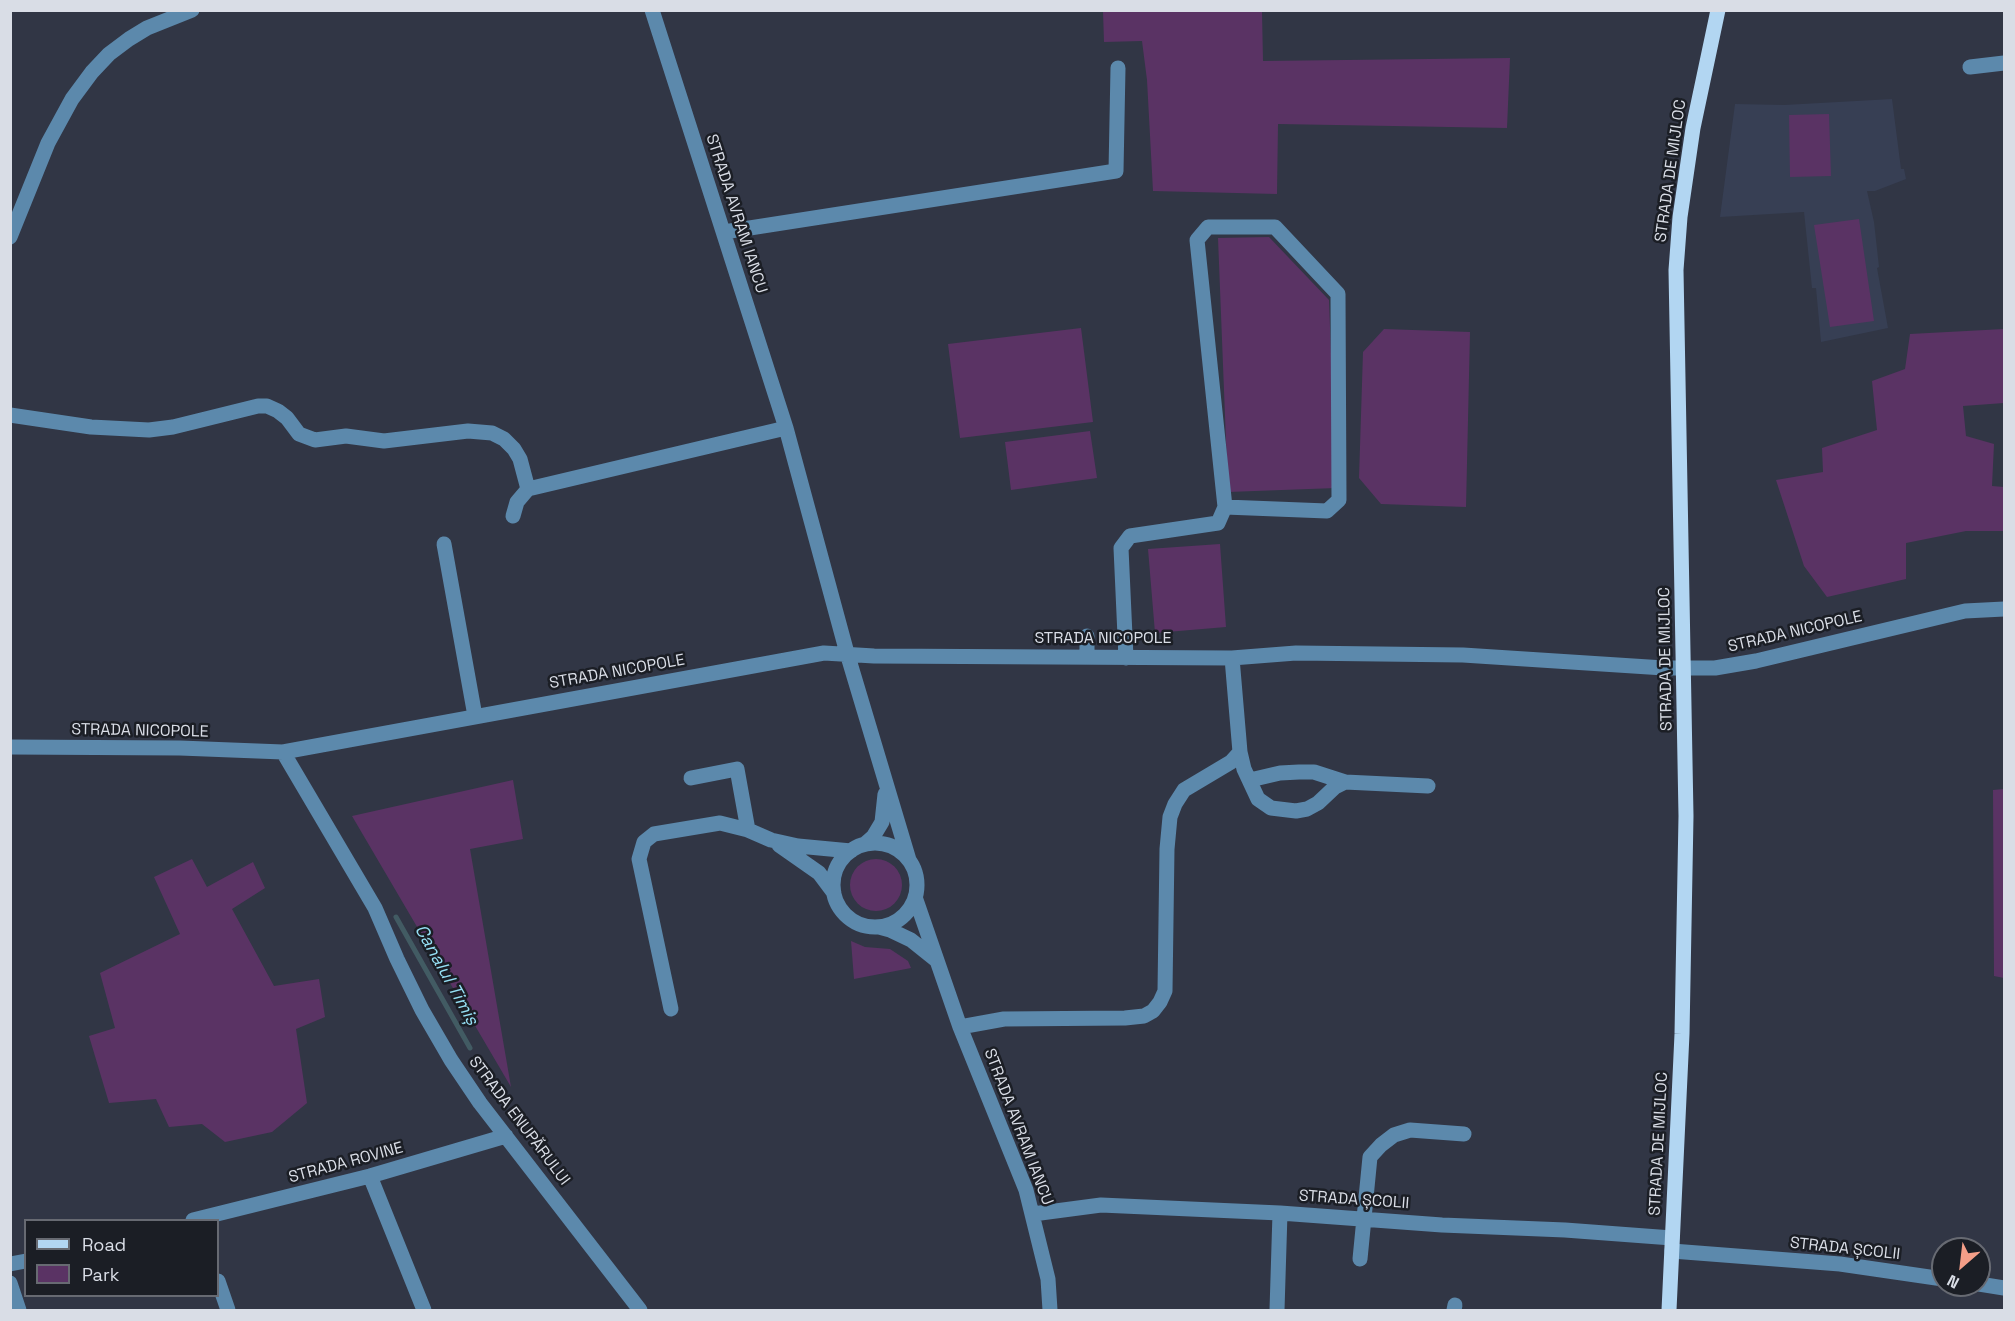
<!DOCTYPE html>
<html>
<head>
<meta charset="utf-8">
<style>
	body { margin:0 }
	#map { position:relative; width:2015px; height:1321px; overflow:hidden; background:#313645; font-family:"Space Grotesk",sans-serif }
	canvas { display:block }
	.frame { position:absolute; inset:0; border:12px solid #d9dde6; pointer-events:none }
	.legend { position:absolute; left:24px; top:1219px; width:195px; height:78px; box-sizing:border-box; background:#1b1e25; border:2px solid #676a72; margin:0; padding:8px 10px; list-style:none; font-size:18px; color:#d9dde6 }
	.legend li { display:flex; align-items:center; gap:12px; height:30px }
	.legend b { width:30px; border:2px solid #676a72 }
	.north { position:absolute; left:1931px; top:1237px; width:60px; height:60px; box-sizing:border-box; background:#1b1e25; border:2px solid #676a72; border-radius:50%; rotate:208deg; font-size:16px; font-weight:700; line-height:24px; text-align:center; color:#d9dde6 }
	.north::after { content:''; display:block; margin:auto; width:21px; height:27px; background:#f49e88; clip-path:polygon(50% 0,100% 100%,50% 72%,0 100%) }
</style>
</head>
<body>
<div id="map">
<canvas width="2015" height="1321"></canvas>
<div class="frame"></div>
<ul class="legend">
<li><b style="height:8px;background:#b2d6f2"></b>Road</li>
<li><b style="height:16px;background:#5a3364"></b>Park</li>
</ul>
<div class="north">N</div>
</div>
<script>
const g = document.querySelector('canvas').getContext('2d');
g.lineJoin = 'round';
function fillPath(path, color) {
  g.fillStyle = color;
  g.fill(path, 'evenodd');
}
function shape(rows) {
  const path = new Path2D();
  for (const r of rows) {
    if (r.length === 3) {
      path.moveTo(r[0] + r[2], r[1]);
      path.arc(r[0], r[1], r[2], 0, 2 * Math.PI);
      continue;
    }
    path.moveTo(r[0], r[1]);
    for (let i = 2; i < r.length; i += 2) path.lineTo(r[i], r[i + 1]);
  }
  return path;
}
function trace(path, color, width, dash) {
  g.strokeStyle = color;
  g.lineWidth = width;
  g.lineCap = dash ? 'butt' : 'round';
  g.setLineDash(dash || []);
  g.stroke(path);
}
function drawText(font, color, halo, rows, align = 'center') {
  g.font = font + ' "Space Grotesk",sans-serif';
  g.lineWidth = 5;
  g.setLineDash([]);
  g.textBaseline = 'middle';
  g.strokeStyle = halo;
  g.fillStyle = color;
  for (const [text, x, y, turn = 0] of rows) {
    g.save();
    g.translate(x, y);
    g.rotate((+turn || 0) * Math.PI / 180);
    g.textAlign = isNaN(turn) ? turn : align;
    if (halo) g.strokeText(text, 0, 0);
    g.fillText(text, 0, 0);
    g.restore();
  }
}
const built = shape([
	[1892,99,1901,169,1904,169,1906,179,1875,191,1867,191,1874,222,1879,267,1877,268,1888,328,1821,342,1816,288,1812,288,1804,212,1720,217,1735,104,1784,105]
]);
const green = shape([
	[1250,11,1262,12,1263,61,1510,58,1507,128,1278,124,1277,194,1153,191,1147,80,1142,41,1104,42,1103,11],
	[1829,114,1831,176,1790,177,1789,115],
	[1859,219,1874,321,1830,327,1814,225],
	[1269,237,1329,300,1336,488,1228,492,1218,238],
	[1081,328,1093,422,960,438,948,344],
	[1384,329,1470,332,1466,507,1381,504,1359,478,1363,352],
	[2004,329,2004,403,1963,406,1966,436,1994,444,1992,486,2004,487,2004,531,1966,531,1906,543,1906,579,1827,597,1804,566,1776,480,1823,472,1822,448,1877,430,1872,381,1905,369,1910,334],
	[1090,431,1097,478,1011,490,1005,442],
	[1220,544,1226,627,1155,633,1148,549],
	[513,780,523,839,470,849,511,1087,352,816],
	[2004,789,2004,978,1994,976,1993,790],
	[876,885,26],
	[192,859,207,887,253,862,265,888,232,909,274,986,319,979,325,1017,296,1029,307,1103,272,1132,225,1142,202,1124,169,1127,156,1099,109,1103,89,1036,115,1028,100,973,180,934,154,877],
	[851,941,865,947,890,949,908,961,911,968,854,979]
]);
const stream = shape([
	[396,917,470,1048]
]);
const minor = shape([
	[652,10,786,428,847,653,909,860],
	[1970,67,2004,63],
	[724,232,1116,171,1118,68],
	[10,237,48,143,72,99,92,72,109,54,129,39,147,28,192,10],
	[10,415,91,427,149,430,173,427,258,406,267,406,278,411,287,418,299,434,315,440,346,436,384,441,468,431,492,433,504,439,514,449,520,459,528,489],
	[513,516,517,502,528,489,786,428],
	[444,544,475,716],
	[1087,636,1087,657],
	[1126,658,1121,548,1130,536,1218,523,1225,507,1197,240,1208,227,1275,227,1338,294,1339,500,1327,511,1225,507],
	[10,747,180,748,283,752,824,653,874,656,1232,658,1296,653,1463,655,1664,668,1715,668,1756,661,1965,611,2004,609],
	[283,752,375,908,397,959,422,1010,451,1060,480,1103,640,1310],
	[1240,752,1244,769,1258,799,1271,808,1296,811,1307,809,1318,803,1335,787,1345,782],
	[691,778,737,769,748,830],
	[1250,780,1280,773,1299,772,1314,772,1345,782,1428,786],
	[875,885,42],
	[865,844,873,837,882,822,885,794],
	[779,845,819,873,834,893],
	[915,897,960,1027,1026,1190,1048,1279,1050,1310],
	[879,927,890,930,911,940,936,960],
	[671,1009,639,859,644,842,654,834,720,823,748,830,771,840,798,846,851,851],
	[960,1027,1004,1019,1125,1018,1144,1016,1153,1011,1160,1002,1165,991,1167,849,1170,817,1175,804,1184,790,1231,762,1240,752,1232,658],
	[370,1176,424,1310],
	[1033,1214,1101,1205,1280,1213,1442,1225,1565,1230,1672,1238],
	[193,1220,370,1176,506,1136],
	[1672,1251,1840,1264,1943,1279],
	[1360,1259,1370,1157,1381,1145,1394,1135,1410,1130,1464,1134],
	[10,1264,26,1261],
	[218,1281,228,1310],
	[10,1283,19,1310],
	[1979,1284,2004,1288],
	[1277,1310,1280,1213],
	[1454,1310,1455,1305]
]);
const major = shape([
	[1669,1310,1682,1034,1686,816,1676,270,1680,217,1693,128,1718,10]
]);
const streetNames = [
	["STRADA DE MIJLOC",1671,171,-82],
	["STRADA AVRAM IANCU",736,214,72],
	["STRADA NICOPOLE",1795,632,-13],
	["STRADA NICOPOLE",1103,639],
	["STRADA DE MIJLOC",1666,659,-91],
	["STRADA NICOPOLE",617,672,-10],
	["STRADA NICOPOLE",140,731,1],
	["STRADA ENUPĂRULUI",519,1121,53],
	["STRADA AVRAM IANCU",1018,1127,69],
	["STRADA DE MIJLOC",1659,1144,-87],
	["STRADA ROVINE",346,1163,-15],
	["STRADA ȘCOLII",1354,1200,4],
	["STRADA ȘCOLII",1845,1249,6]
];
const waterNames = [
	["Canalul Timiș",446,975,61]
];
fillPath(built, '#373f54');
fillPath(green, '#5a3364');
trace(stream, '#425b63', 5);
trace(minor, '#5c89ac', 15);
trace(major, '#b2d6f2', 15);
drawText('16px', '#d9dde6', '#1b1e25', streetNames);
drawText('italic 18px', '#95dff4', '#1b1e25', waterNames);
</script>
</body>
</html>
